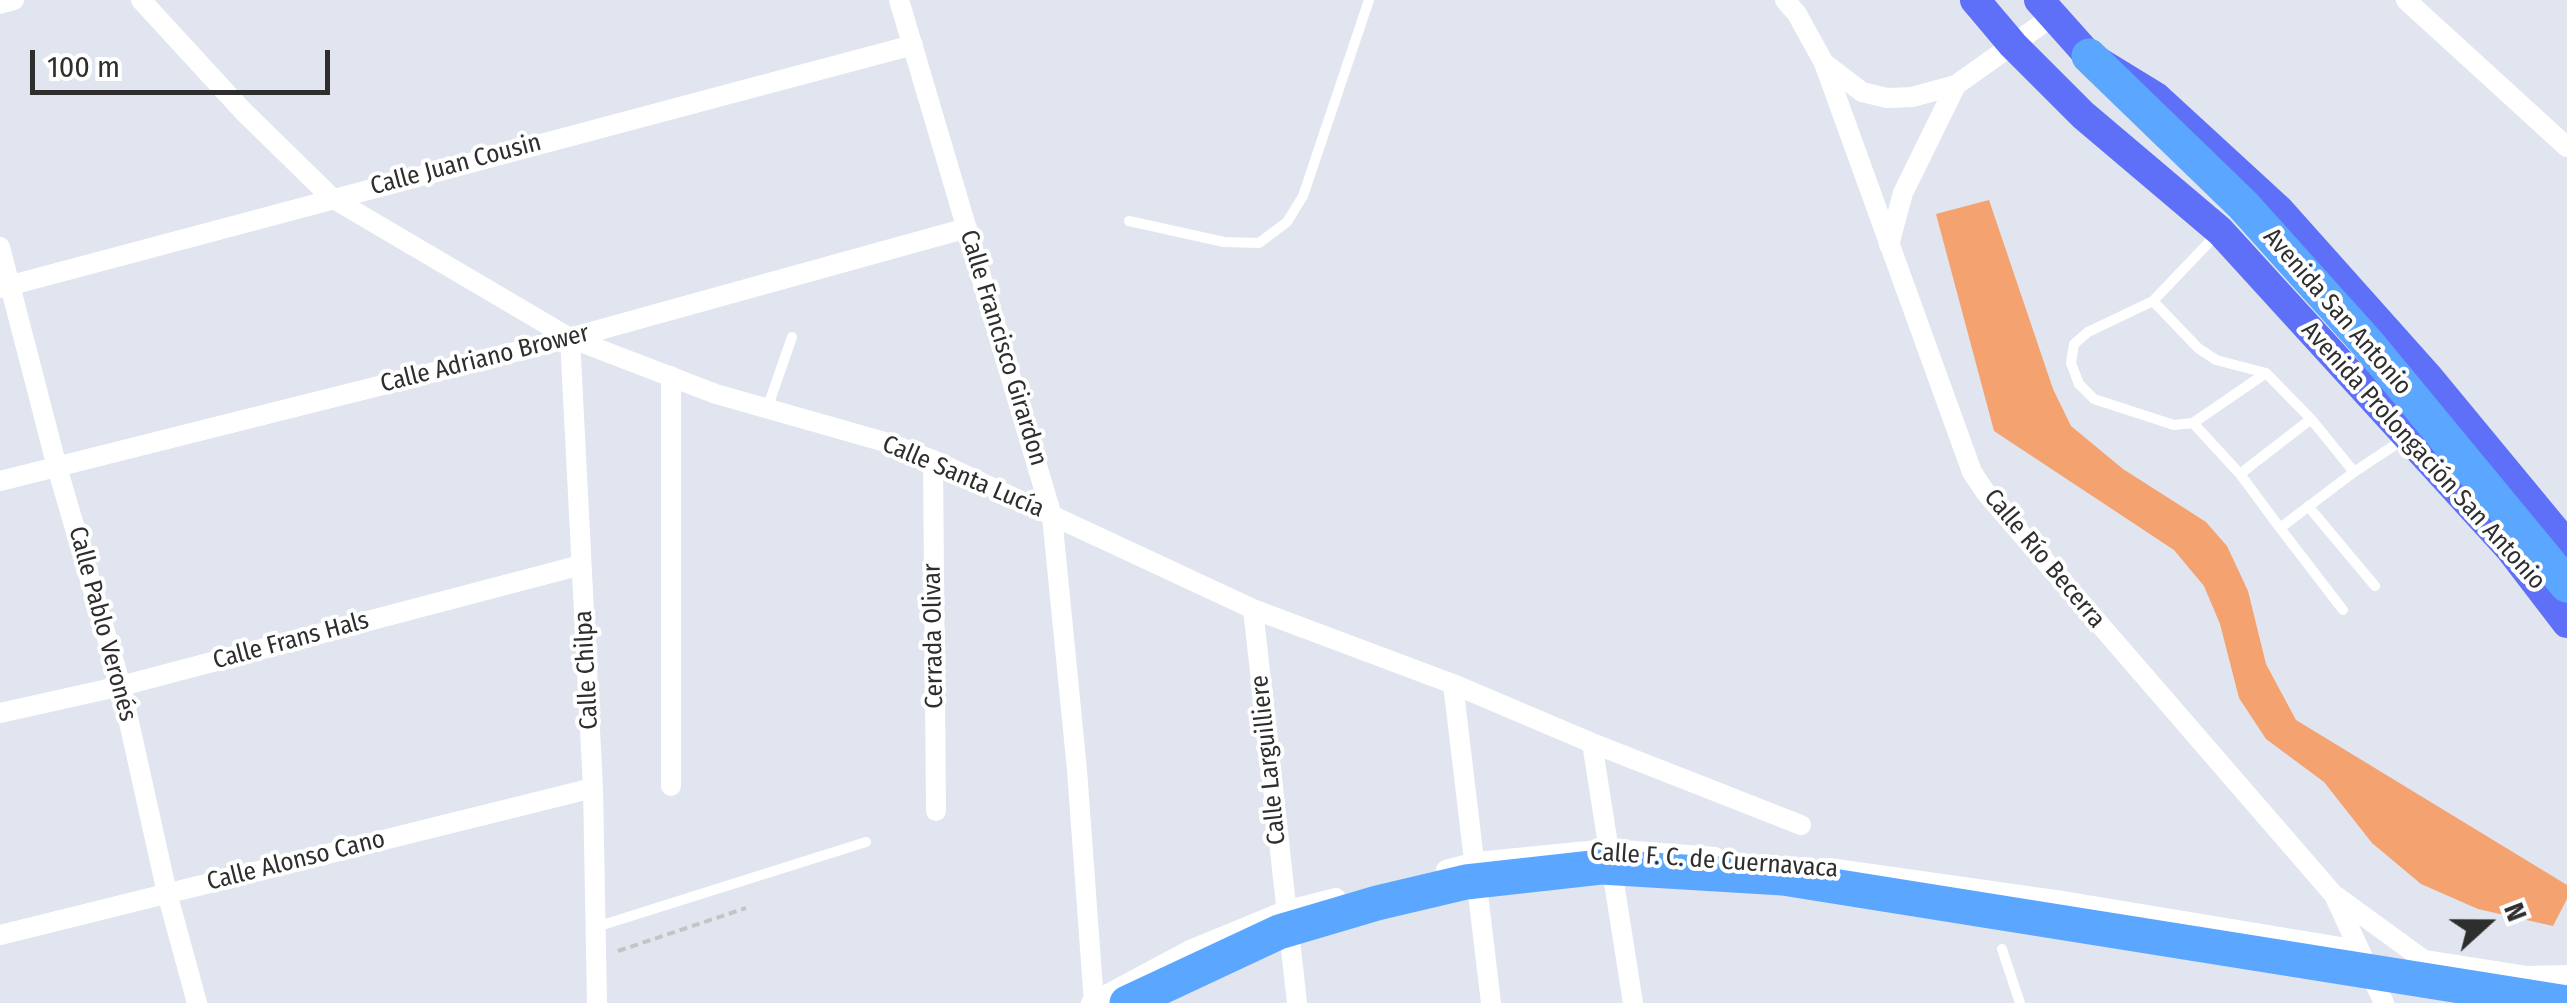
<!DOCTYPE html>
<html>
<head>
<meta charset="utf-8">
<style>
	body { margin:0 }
	#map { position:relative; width:2567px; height:1003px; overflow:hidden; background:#e0e5ef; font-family:"Fira Sans Condensed",sans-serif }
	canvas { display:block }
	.north { position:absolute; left:2437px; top:873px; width:100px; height:100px; -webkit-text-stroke:8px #fff; paint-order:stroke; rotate:69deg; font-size:28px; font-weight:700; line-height:40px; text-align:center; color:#2e2e2e }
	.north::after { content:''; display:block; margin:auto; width:35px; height:45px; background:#2e2e2e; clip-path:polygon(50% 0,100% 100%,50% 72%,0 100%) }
	.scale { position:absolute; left:30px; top:50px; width:300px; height:45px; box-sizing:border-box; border:5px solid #2e2e2e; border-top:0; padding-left:12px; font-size:30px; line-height:35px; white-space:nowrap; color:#2e2e2e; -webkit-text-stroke:8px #fff; paint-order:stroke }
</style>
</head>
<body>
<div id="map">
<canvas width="2567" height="1003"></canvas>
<div class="north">N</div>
<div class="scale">100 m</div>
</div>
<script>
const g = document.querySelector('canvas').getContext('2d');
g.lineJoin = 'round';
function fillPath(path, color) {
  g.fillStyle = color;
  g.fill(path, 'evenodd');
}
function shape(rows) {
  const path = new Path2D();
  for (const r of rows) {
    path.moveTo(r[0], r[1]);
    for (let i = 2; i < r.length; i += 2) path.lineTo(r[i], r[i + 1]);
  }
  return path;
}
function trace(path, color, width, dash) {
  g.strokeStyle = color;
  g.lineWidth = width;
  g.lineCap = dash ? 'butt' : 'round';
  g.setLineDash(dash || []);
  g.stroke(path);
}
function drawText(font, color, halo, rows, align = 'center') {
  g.font = font + ' "Fira Sans Condensed",sans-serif';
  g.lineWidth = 8;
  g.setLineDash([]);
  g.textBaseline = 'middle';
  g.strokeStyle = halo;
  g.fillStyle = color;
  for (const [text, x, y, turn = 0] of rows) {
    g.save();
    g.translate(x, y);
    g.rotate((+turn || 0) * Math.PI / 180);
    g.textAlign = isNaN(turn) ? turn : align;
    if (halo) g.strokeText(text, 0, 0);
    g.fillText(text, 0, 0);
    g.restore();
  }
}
const water = shape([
	[1989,200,2053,389,2071,426,2123,469,2206,522,2227,546,2248,591,2266,664,2296,720,2567,885,2567,899,2553,926,2478,909,2421,884,2372,843,2324,782,2266,739,2239,698,2220,624,2204,586,2174,550,1994,431,1936,214]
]);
const path = shape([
	[618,951,746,908]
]);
const lane = shape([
	[1129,221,1224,242,1259,243,1287,222,1303,196,1369,0],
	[2216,235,2153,301,2088,332,2074,344,2071,363,2079,384,2094,399,2174,425,2193,423,2266,373],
	[2153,301,2198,348,2216,360,2266,373,2311,419,2354,472,2280,528,2343,610],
	[767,409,792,337],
	[2193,423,2240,474,2280,528],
	[2354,472,2404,439],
	[2240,474,2311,419],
	[2308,506,2375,586],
	[596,927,866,842],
	[2002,949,2020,1003]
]);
const street = shape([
	[141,0,243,111,332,198,570,338,716,394,892,444,933,460,1253,609,1453,684,1592,743,1801,825],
	[899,0,1052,516,1077,770,1094,1003],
	[1785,0,1797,14,1824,63,1972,472,1986,493,2334,895,2384,1003],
	[2406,0,2567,147],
	[0,4,14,0],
	[1824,63,1862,92,1887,98,1912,97,1956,85,2053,16],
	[1889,245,1903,193,1956,85],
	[0,247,57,467,121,686,167,893,197,1003],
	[0,288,913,45],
	[570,338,593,788,597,1003],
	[671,376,671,786],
	[933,460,936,811],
	[0,481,570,338,967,228],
	[1253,609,1297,1003],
	[1453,684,1491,1003],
	[0,713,121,686,581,565],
	[1592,743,1633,1003],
	[1829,868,2069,902,2359,950],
	[1446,870,1476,862,1609,849,1715,857],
	[2336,896,2424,960,2526,976,2567,975],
	[0,935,593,788],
	[1091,1003,1190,950,1285,911,1336,898]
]);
const primary = shape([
	[1975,0,2013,45,2083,115,2220,231,2511,550,2567,623],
	[2039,0,2089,56,2156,97,2279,210,2429,378,2567,545]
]);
const highway = shape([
	[2089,56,2243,205,2368,344,2567,585],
	[1127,1003,1279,932,1377,903,1466,882,1601,867,1783,878,2567,1003]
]);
const streetNames = [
	["Calle Juan Cousin",456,165,-15],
	["Avenida San Antonio",2337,312,49],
	["Calle Francisco Girardon",1003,348,73],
	["Calle Adriano Brower",485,359,-14],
	["Avenida Prolongación San Antonio",2423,456,48],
	["Calle Santa Lucía",963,477,23],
	["Calle Río Becerra",2044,559,50],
	["Calle Pablo Veronés",102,624,75],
	["Cerrada Olivar",934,636,-91],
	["Calle Frans Hals",291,641,-15],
	["Calle Chilpa",587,670,-93],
	["Calle Larguilliere",1269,760,-96],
	["Calle Alonso Cano",296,861,-14],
	["Calle F. C. de Cuernavaca",1714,861,4]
];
fillPath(water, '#f4a270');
trace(path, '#c4c4c4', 4, [8, 5]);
trace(lane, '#fff', 10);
trace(street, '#fff', 20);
trace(primary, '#5d70f7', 30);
trace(highway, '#5ba6ff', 35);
drawText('25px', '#2e2e2e', '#fff', streetNames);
</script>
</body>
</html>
